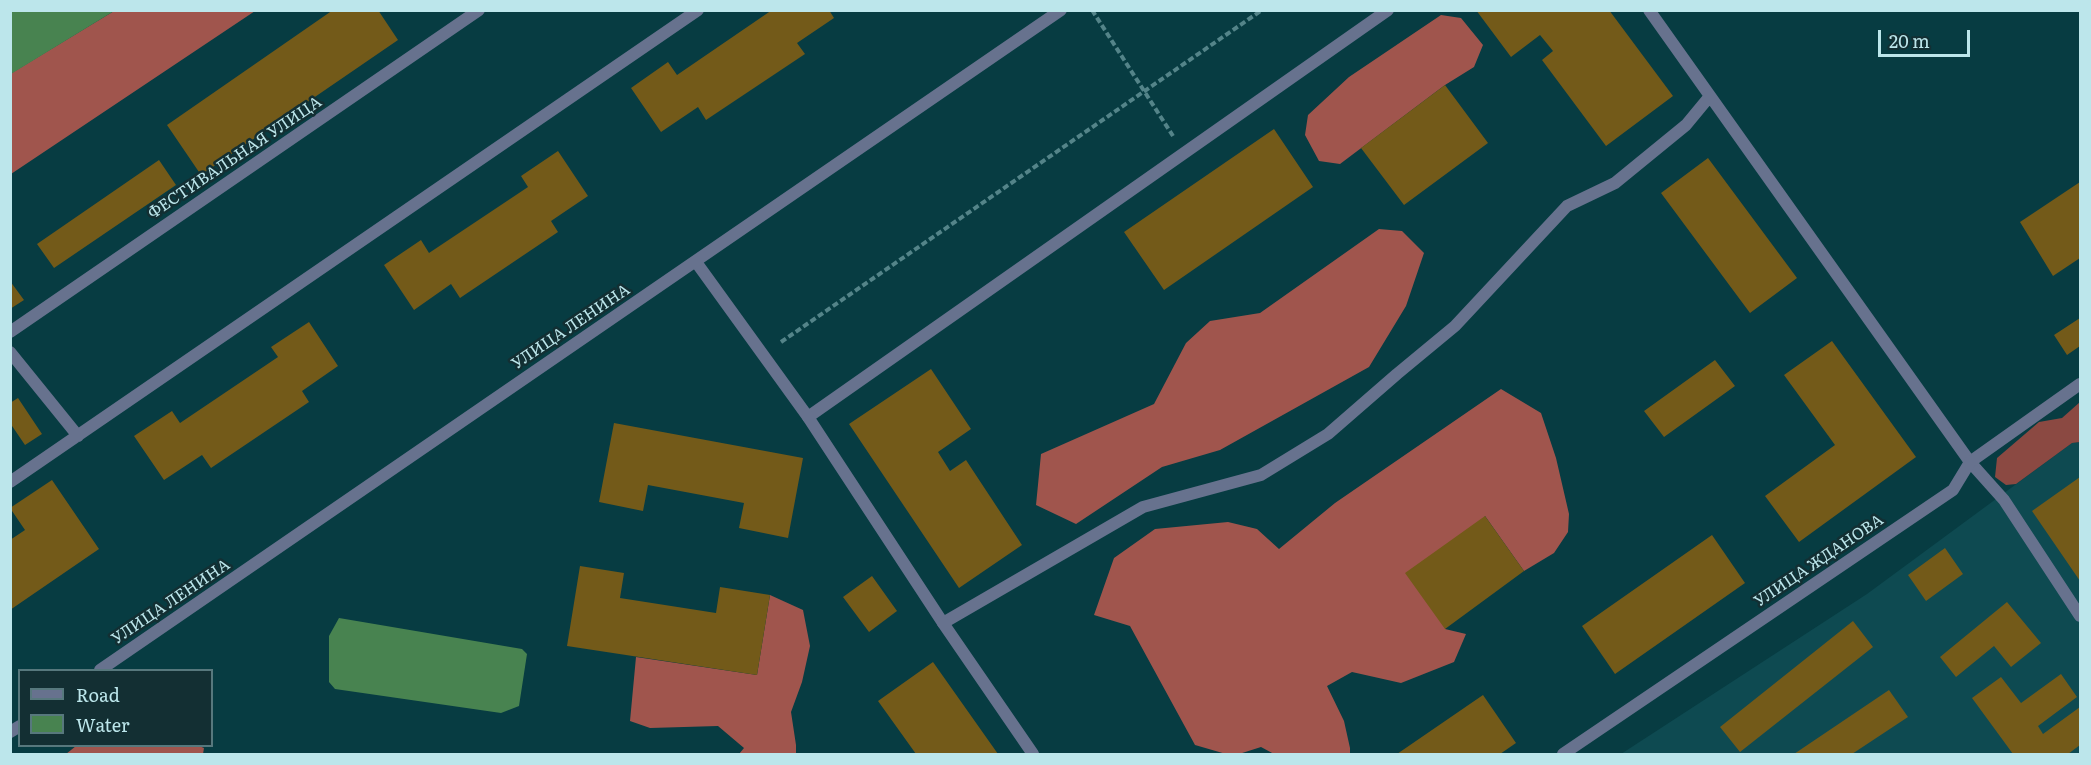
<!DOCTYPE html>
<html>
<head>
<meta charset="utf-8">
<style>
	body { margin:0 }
	#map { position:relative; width:2091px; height:765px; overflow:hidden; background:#073c42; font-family:Literata,serif }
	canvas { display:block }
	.frame { position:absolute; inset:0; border:12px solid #bce6eb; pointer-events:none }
	.legend { position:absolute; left:18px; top:669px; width:195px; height:78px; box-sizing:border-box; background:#132f33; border:2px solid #57787d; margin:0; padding:8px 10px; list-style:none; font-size:18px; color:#bce6eb }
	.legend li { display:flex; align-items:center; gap:12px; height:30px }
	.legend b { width:30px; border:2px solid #57787d }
	.scale { position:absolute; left:1878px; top:30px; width:92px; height:27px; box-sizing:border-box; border:3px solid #bce6eb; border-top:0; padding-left:8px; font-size:18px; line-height:21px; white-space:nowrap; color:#bce6eb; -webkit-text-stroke:4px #132f33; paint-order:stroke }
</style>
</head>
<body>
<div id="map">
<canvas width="2091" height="765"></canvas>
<div class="frame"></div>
<ul class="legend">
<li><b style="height:8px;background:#67728e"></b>Road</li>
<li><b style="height:16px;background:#488350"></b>Water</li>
</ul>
<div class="scale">20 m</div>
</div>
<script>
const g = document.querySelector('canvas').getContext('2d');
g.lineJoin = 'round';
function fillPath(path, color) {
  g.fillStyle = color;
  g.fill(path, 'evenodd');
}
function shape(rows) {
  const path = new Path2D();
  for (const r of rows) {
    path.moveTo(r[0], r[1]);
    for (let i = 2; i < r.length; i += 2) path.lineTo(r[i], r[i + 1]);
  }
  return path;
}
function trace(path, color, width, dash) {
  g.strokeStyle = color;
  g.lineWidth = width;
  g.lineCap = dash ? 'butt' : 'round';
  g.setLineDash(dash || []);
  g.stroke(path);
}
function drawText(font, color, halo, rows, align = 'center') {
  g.font = font + ' Literata,serif';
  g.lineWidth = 5;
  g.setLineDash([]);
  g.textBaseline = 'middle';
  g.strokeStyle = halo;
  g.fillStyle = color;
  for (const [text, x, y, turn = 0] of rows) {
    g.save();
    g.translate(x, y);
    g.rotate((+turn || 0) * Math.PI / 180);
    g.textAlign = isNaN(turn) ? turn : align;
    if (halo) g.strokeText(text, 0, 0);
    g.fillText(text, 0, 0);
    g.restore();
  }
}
const built = shape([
	[2080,442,2080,754,1621,754,1867,594,2072,443]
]);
const green = shape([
	[2080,402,2080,442,2072,443,2016,484,2006,485,1995,477,1997,458,2039,422,2062,418]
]);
const forest = shape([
	[114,11,255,11,11,174,10,74],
	[1441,15,1461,18,1483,45,1474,67,1445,85,1340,164,1319,161,1305,135,1308,115,1349,77],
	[1379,229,1402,231,1424,253,1406,306,1369,367,1220,450,1162,467,1076,524,1036,505,1041,454,1154,404,1186,343,1210,321,1260,313],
	[1501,389,1541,413,1556,458,1569,514,1568,532,1554,553,1524,571,1485,516,1445,629,1466,634,1454,662,1401,683,1352,672,1327,686,1344,721,1350,748,1350,754,1274,754,1261,747,1239,754,1226,754,1195,745,1130,626,1094,615,1114,558,1155,529,1228,522,1257,529,1279,549,1335,503],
	[770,595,803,610,810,646,802,682,791,712,796,745,796,754,739,754,744,748,718,726,650,728,630,721,636,657,757,675],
	[76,746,199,746,204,748,203,754,66,754]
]);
const water = shape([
	[11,10,114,10,114,11,11,74],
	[339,618,522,649,527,654,519,706,501,713,335,689,329,682,329,636]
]);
const building = shape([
	[333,10,378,10,398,40,201,175,167,125],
	[772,10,829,10,834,18,797,43,805,54,706,120,698,107,661,132,631,88,668,62,677,75],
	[1476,10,1609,10,1673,96,1606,146,1542,60,1553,51,1540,35,1511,57],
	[1445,85,1488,143,1404,205,1361,148],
	[1274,129,1313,187,1164,290,1124,232],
	[558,151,588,196,551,221,558,232,460,298,451,284,414,310,384,265,421,240,429,253,528,187,521,176],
	[1708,158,1797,278,1750,313,1661,193],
	[159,160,176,185,54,268,37,244],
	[2080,182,2080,258,2053,276,2020,222],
	[10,281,24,300,10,309],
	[2080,318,2080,346,2067,355,2054,335],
	[309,322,338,366,302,391,309,402,211,468,202,455,164,480,134,436,172,411,180,423,278,357,271,347],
	[1832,341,1916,457,1799,542,1765,496,1835,445,1784,375],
	[1715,360,1735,386,1664,437,1644,411],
	[931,369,971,429,938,452,950,471,966,460,1022,545,959,588,849,424],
	[18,398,42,434,25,445,10,423,10,403],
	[614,423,803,458,788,538,739,528,744,503,648,485,643,511,599,502],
	[2080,477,2080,581,2032,511],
	[52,480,99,549,10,610,10,540,25,530,10,508],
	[1485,516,1524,571,1445,629,1405,573],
	[1712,535,1745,583,1615,674,1582,626],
	[1945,548,1963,574,1926,601,1908,575],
	[580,566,624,573,620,598,716,613,720,587,770,595,757,675,567,646],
	[872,576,897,611,869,632,843,597],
	[2007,602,2041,643,2011,667,1994,646,1956,677,1940,657],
	[1853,621,1873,647,1740,752,1720,727],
	[933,662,998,754,916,754,878,701],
	[2061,674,2077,697,2038,726,2043,734,2080,707,2080,745,2068,754,2013,754,1972,698,2001,677,2021,703],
	[1889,690,1908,717,1852,754,1794,754],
	[1483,695,1516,743,1500,754,1397,754]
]);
const path = shape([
	[1092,10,1173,136],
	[781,342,1262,10]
]);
const service = shape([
	[1649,10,1970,462,2004,500,2080,616],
	[10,352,78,436],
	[808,417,1388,10],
	[10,482,698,10],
	[943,623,1143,507,1261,475,1328,434,1397,374,1455,326,1567,206,1615,183,1686,125,1710,96]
]);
const minor = shape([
	[696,262,808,417,943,623,1033,754],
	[10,332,479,10],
	[1563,754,1953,490,1970,462,2080,384]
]);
const tertiary = shape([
	[100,670,1061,10],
	[10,732,20,726]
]);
const streetNames = [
	["ФЕСТИВАЛЬНАЯ УЛИЦА",235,158,-34],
	["УЛИЦА ЛЕНИНА",571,327,-34],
	["УЛИЦА ЖДАНОВА",1819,561,-34],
	["УЛИЦА ЛЕНИНА",171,602,-34]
];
fillPath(built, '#0e4a51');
fillPath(green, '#8b4942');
fillPath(forest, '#a0554d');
fillPath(water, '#488350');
fillPath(building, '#735a19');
trace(path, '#548489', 4, [6, 3]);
trace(service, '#67728e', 12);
trace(minor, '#67728e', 12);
trace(tertiary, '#67728e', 12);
drawText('16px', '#bce6eb', '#132f33', streetNames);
</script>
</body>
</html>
